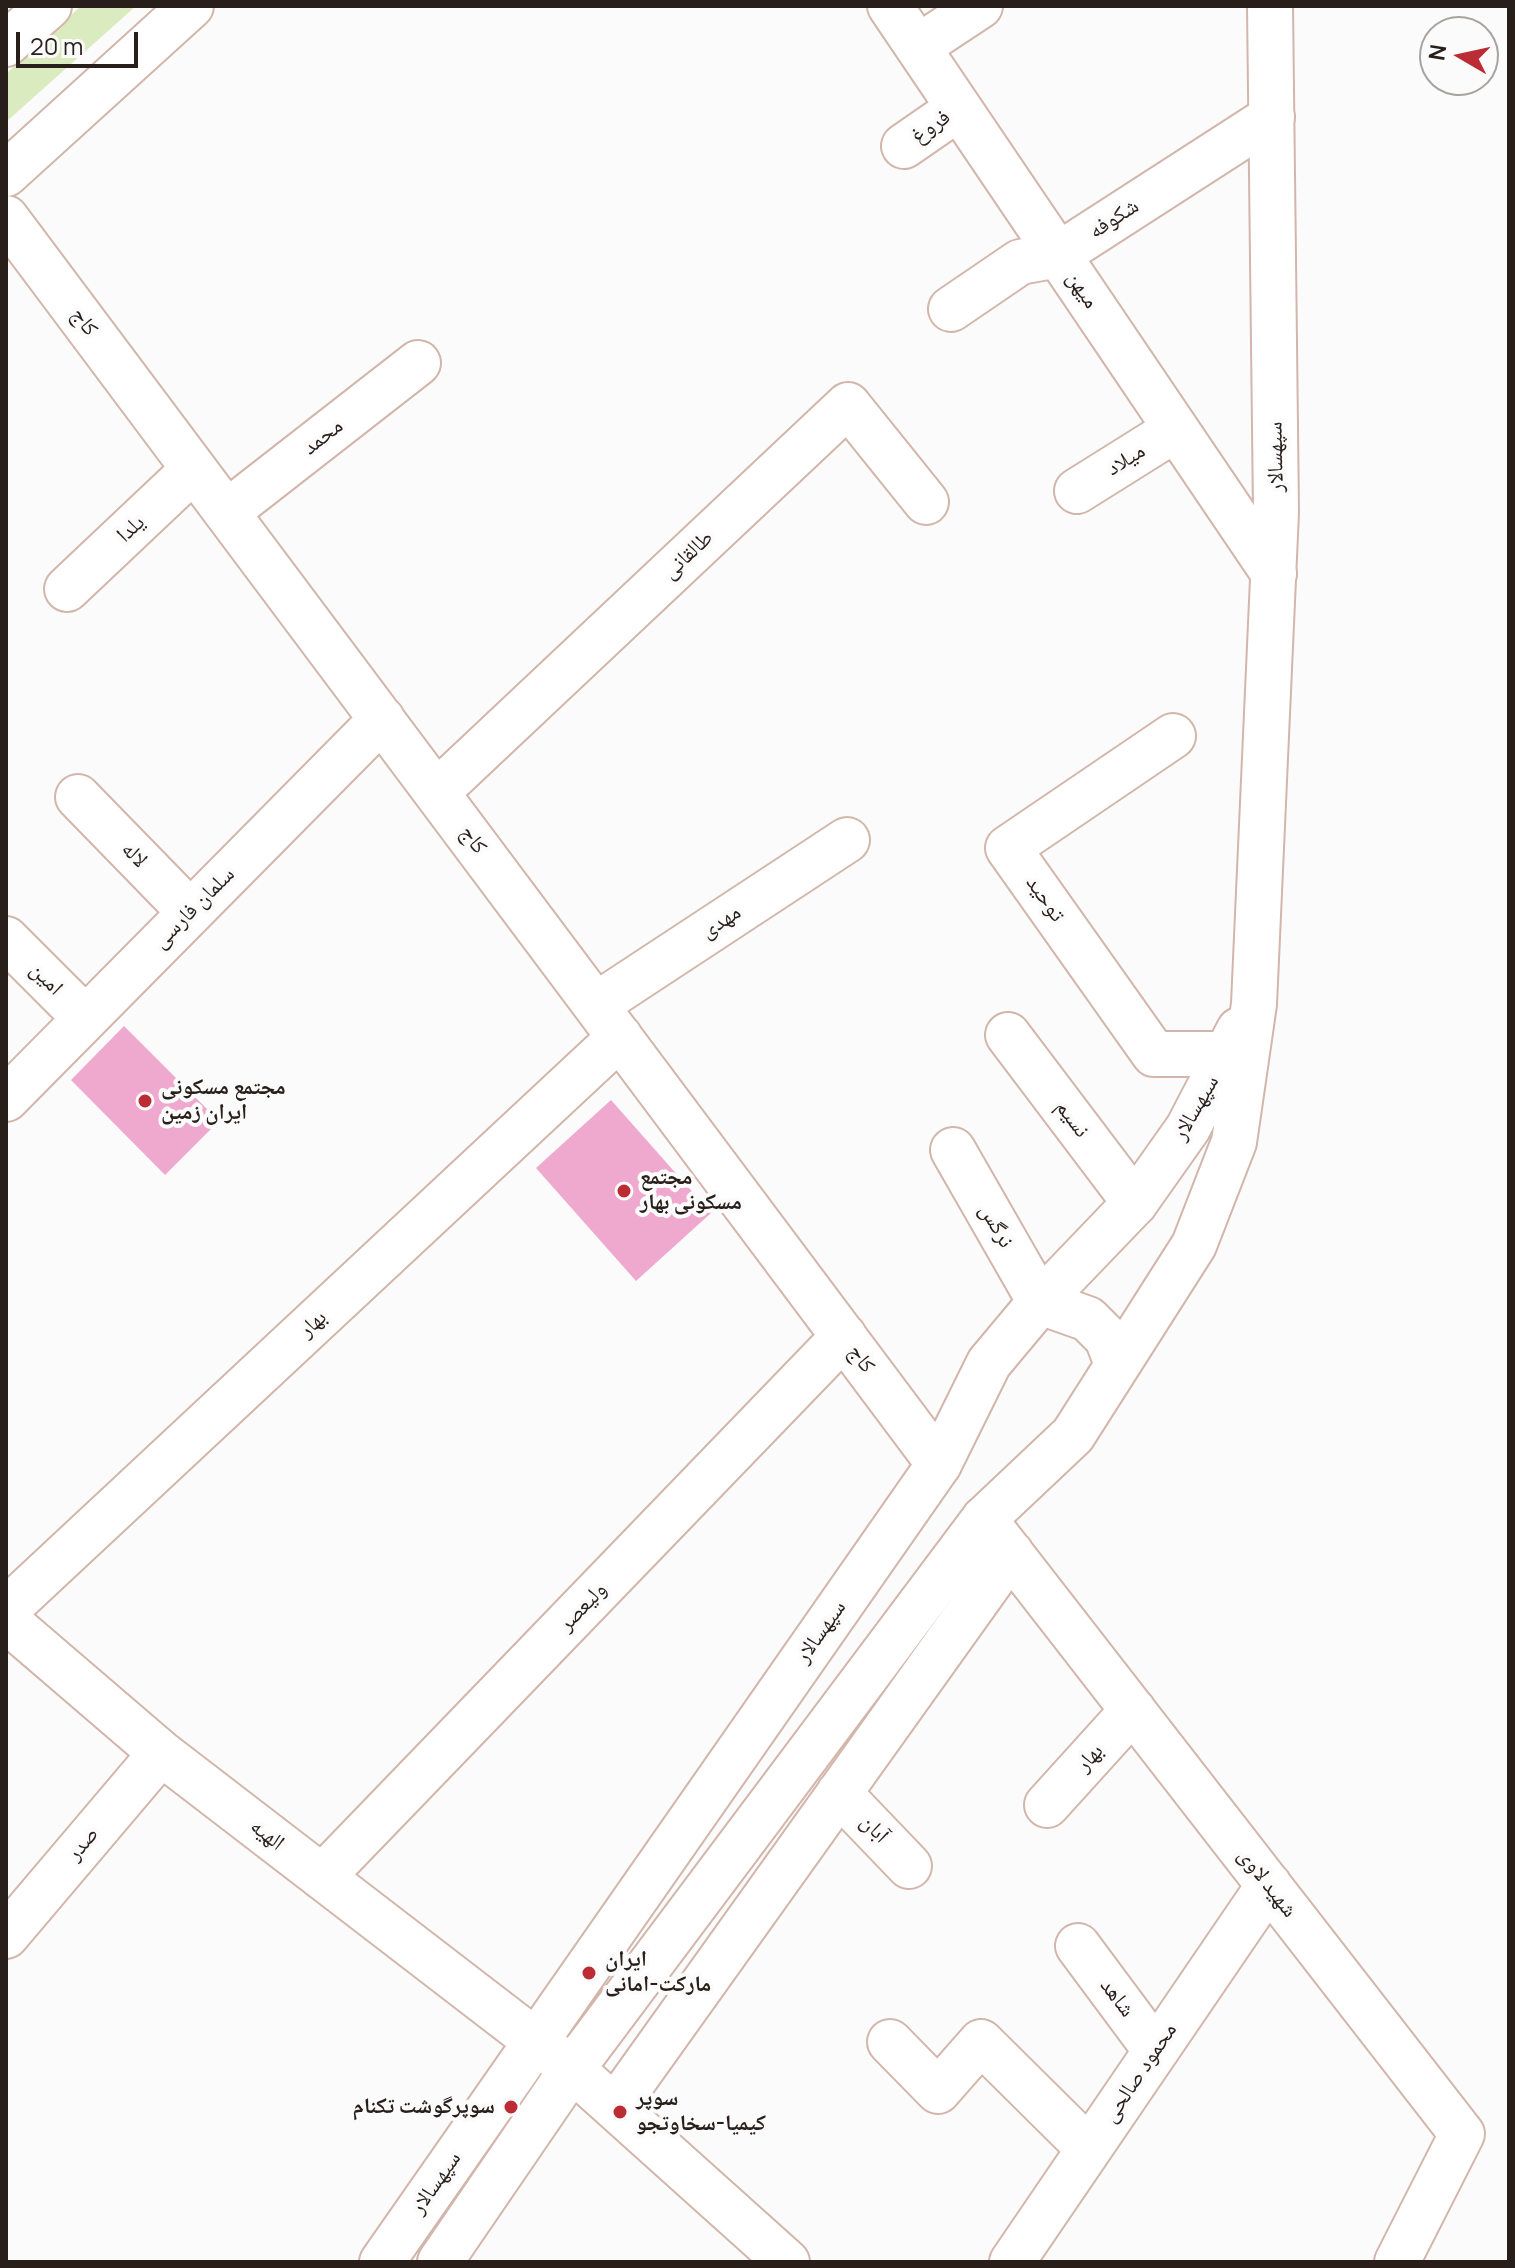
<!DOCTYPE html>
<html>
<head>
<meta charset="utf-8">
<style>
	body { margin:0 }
	#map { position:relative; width:1515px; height:2268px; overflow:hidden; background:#fbfbfb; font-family:Manrope,sans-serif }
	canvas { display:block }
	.frame { position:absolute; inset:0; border:8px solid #281e1a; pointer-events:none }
	.north { position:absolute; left:1419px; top:16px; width:80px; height:80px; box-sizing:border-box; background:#fbfbfb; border:2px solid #a7a3a1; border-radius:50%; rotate:279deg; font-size:22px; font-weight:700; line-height:32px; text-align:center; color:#281e1a }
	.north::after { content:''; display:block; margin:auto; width:28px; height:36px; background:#bc2c34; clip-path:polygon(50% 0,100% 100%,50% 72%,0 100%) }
	.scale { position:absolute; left:16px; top:32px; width:122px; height:36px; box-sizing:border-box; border:4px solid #281e1a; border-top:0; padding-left:10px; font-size:24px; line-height:28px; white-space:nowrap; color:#281e1a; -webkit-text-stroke:6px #fbfbfb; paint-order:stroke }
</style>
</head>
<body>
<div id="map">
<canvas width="1515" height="2268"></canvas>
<div class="frame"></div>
<div class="north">N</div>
<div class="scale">20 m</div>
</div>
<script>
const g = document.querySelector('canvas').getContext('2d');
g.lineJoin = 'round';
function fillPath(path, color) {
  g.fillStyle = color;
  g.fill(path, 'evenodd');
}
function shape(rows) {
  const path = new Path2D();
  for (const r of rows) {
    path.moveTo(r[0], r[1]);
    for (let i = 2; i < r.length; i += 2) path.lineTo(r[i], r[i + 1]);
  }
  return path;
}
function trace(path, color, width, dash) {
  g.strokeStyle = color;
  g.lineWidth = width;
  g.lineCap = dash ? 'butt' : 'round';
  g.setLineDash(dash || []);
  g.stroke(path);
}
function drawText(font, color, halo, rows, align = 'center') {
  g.font = font + ' Manrope,"Noto Naskh Arabic",sans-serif';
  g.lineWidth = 8;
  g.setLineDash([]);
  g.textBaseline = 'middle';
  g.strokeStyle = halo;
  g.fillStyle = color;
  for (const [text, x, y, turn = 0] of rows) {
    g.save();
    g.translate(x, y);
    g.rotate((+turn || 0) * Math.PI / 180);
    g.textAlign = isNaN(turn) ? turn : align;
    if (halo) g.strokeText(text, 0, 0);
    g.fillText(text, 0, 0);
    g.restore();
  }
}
const green = shape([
	[81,6,136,6,6,122,6,74]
]);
const building = shape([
	[124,1026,219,1121,165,1175,71,1080],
	[611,1100,711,1213,636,1281,536,1168]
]);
const minor = shape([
	[890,6,1274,574],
	[918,47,980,6],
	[904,146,959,108],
	[6,218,939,1464],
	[951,309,1020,262,1058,255,1272,117],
	[1077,491,1176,429],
	[227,512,418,363],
	[67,589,194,469],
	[1173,736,1008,848,1154,1054,1226,1054],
	[437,792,848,405,926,502],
	[78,797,190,912],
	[6,939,85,1018],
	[596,1005,847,840],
	[1008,1035,1135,1203],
	[6,1099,382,719],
	[953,1150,1040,1302],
	[984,1519,1462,2134,1397,2262],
	[6,1610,620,1037],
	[6,1620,161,1753,572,2069,787,2262],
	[839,1793,909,1866],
	[1047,1805,1133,1710],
	[322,1877,844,1336],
	[6,1936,161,1753],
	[1078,1946,1156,2051],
	[890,2042,938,2091,981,2042,1089,2149],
	[615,2107,1011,1553],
	[1012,2262,1269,1885]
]);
const major = shape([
	[6,44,49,6],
	[6,174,191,6],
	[1040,1302,1088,1319,1107,1338,1117,1364],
	[382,2262,939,1464,989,1363,1040,1302,1135,1203,1188,1128,1239,1030],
	[440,2262,572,2069,984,1519,1073,1435,1194,1245,1234,1142,1254,1004,1276,512,1270,6]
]);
const markers = [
	[145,1101,8,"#bc2c34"],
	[624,1191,8,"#bc2c34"],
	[589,1973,8,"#bc2c34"],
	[511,2107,8,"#bc2c34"],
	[620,2112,8,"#bc2c34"]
];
const streetNames = [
	["فروغ",931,127,-35],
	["شکوفه",1114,219,-33],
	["میهن",1082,290,56],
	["کاج",84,322,53],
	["محمد",323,437,-38],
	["سپهسالار",1276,457,-91],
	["میلاد",1126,460,-32],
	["یلدا",131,529,-43],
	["طالقانی",688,555,-43],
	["کاج",473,840,53],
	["لاله",134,855,46],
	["توحید",1045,899,55],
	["سلمان فارسی",194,908,-45],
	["مهدی",721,922,-33],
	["امین",46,979,45],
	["سپهسالار",1196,1108,-60],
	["نسیم",1072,1119,53],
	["نرگس",996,1226,60],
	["بهار",313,1324,-43],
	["کاج",861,1359,53],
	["ولیعصر",583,1607,-46],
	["سپهسالار",821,1632,-55],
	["بهار",1090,1758,-48],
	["آبان",874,1829,46],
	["الهیه",267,1835,38],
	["صدر",83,1844,-50],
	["شهید لاوی",1267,1883,52],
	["شاهد",1117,1998,53],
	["محمود صالحی",1140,2073,-56],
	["سپهسالار",436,2183,-55]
];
const poiNames = [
	["مجتمع مسکونی",161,1088],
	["ایران زمین",161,1113],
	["مجتمع",640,1178],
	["مسکونی بهار",640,1203],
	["ایران",605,1960],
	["مارکت-امانی",605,1985],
	["سوپر",636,2099],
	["کیمیا-سخاوتجو",636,2124],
	["سوپرگوشت تکنام",495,2107,"right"]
];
fillPath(green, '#dbebc0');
fillPath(building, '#efa8ce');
trace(minor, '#d2b6ab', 48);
trace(major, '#d2b6ab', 48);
trace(minor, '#fff', 44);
trace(major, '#fff', 44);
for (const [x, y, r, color] of markers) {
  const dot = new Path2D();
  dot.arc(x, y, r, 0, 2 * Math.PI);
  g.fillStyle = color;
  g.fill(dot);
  trace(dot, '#fbfbfb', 3);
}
drawText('22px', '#281e1a', '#fbfbfb', streetNames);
drawText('bold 22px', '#281e1a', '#fbfbfb', poiNames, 'left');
</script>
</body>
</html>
